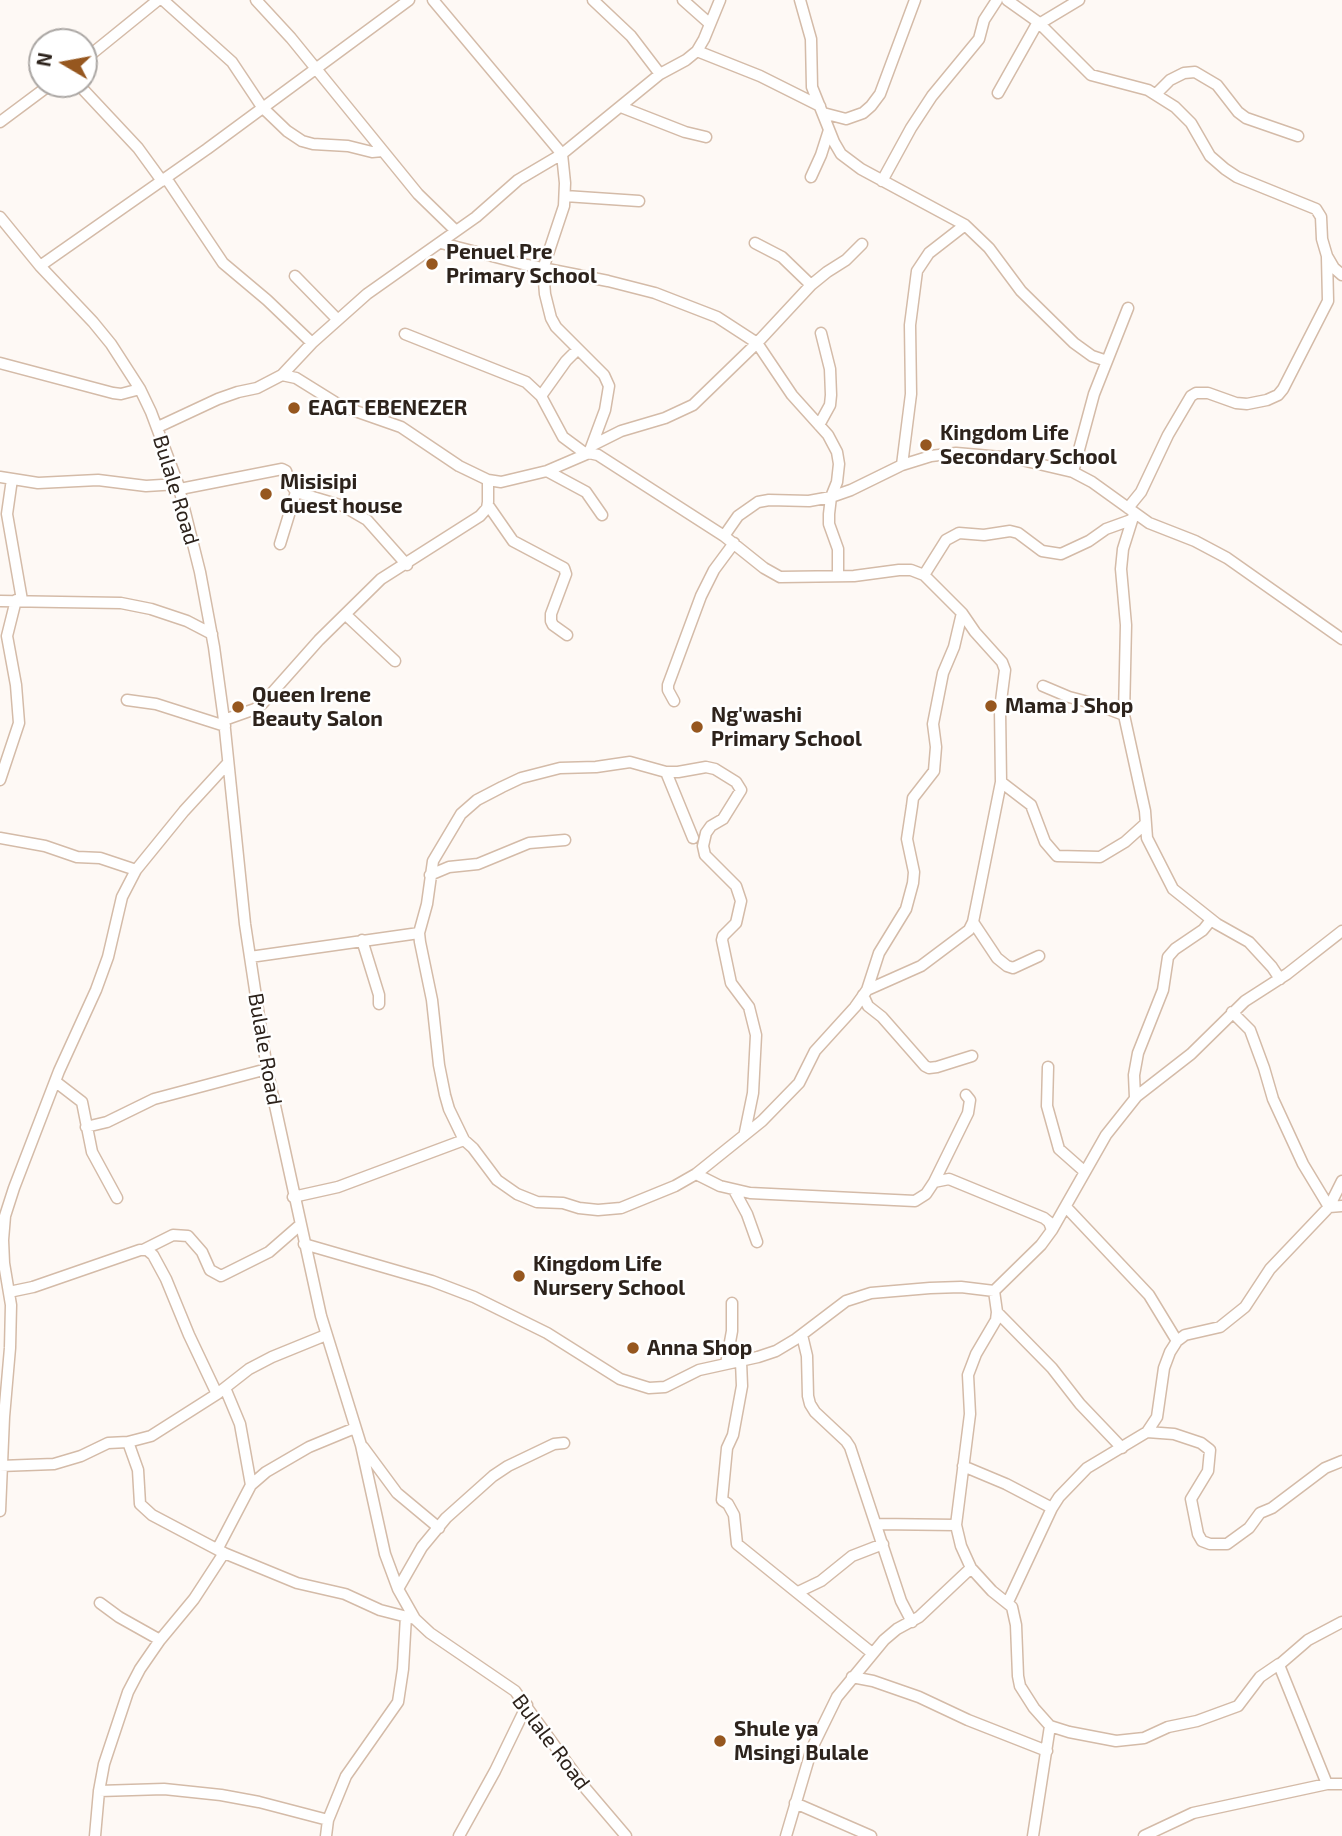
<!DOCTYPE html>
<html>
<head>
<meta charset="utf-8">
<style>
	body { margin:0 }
	#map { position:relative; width:1342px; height:1836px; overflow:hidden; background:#fef9f5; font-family:"Exo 2",sans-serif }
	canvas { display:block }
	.north { position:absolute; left:28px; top:28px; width:70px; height:70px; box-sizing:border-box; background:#fff; border:2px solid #aba7a4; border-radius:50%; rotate:280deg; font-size:19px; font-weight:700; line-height:28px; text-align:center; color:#2d231c }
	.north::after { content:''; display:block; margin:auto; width:24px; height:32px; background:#96571f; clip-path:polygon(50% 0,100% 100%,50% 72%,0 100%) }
</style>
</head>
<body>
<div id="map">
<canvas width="1342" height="1836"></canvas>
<div class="north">N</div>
</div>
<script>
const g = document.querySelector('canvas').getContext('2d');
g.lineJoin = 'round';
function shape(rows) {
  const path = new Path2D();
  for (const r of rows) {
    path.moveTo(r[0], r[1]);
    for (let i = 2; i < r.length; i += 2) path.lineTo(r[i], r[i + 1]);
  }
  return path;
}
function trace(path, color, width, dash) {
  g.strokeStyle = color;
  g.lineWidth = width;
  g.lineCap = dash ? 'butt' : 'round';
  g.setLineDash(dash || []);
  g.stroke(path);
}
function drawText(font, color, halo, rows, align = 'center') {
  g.font = font + ' "Exo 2",sans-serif';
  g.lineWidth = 5;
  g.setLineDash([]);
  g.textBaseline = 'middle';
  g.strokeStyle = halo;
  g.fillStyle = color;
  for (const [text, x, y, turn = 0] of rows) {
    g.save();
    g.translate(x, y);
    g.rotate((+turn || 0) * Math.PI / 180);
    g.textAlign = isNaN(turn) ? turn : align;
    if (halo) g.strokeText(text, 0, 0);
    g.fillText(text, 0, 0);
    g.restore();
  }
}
const minor = shape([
	[163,0,232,62,262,107,287,131,302,141,313,144,348,146,372,152,383,151],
	[256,0,291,38,418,194,456,231],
	[433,0,562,154,565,183,564,206,543,269,545,294,551,318,556,327,604,375,609,386,605,410,589,453],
	[593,0,631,36,660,74],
	[683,0,710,24],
	[800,0,811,39,812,87,834,142,841,154,861,169,965,225,989,248,1021,291,1074,343,1092,356,1107,361],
	[1007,0,1038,22,1091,75,1148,90,1175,107,1191,123,1210,156,1225,169,1237,177,1316,209,1321,217,1322,239,1327,256,1334,268,1342,275],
	[1039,24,1079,0],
	[697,51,760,76,820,106],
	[84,60,158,0],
	[78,84,138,148,162,181],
	[998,93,1038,22],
	[1156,94,1170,80,1184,73,1195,72,1217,85,1238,112,1246,118,1298,136],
	[621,107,685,132,706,137],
	[823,113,846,119,863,113,871,106,880,94,915,0],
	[0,122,51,84],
	[811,177,821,155,829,130],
	[166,178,223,263,267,300,312,343],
	[882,181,911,128,932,96,979,39,984,20,997,0],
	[565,196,639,201],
	[0,217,40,266,93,322,111,344,140,389,151,412,178,484,200,572,214,647,224,720,245,924,267,1069,321,1316,361,1445,385,1554,398,1589,415,1619,430,1633,515,1691,586,1789,626,1836],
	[441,243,527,265,608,281,655,293,717,317,757,343,792,395,828,435,837,452,839,464,837,482,831,497,829,514,829,524,838,549,838,576],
	[755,243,782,257,811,285],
	[40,266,207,149,409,0],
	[295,276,337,319],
	[405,334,526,382,541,396,563,437,586,454],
	[0,363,113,393,121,394,140,389],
	[282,375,312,343,367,294,476,217,518,180,562,154,660,74,686,60,697,51,704,39,720,0],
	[541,396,566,361,577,350],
	[819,425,830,405,831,395,830,369,821,333],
	[158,427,218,399,238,392,257,388,282,375,296,378,341,406,401,427,459,466,488,480,501,482,547,471,589,453,598,455,724,536,764,568,780,577,854,576,899,570,911,570,924,575,962,613,975,632,1002,662,1005,670,1000,709,1001,782,973,922,969,930,921,966,867,990,855,1007,815,1051,799,1083,762,1121,696,1174,675,1186,621,1208,598,1210,579,1208,563,1203,537,1202,517,1194,497,1180,473,1148,464,1140,338,1187,293,1197],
	[593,445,621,431,665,418,693,405,757,343,811,285,827,272,846,260,862,244],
	[902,465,911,394,910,325,917,271,929,253,965,225],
	[547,471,586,492,602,515],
	[1073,472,1094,394,1128,308],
	[0,477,38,483,98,480,146,486,178,484],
	[12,479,7,514,22,600],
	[180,489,282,469,286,471,290,483,296,492,343,506,367,520,407,565],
	[488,505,513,541,564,568,566,574,551,614,551,621,553,625,567,635],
	[1128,508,1141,492,1168,435,1191,396,1196,393,1208,393,1236,403,1247,404,1267,400,1278,395,1283,389,1328,301,1327,257],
	[1134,514,1123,549,1121,569,1126,625,1124,715,1145,811,1147,838,1173,889,1217,924,1249,942,1272,967,1280,979],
	[724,536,738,516,758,502,769,500,809,501,831,497,851,490,902,465,931,456,956,453,1013,458,1073,472,1092,482,1149,523,1195,541,1227,558,1342,639],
	[280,544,296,492],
	[924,575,946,540,959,533,984,535,1010,531,1018,533,1042,551,1061,554,1089,541,1106,529,1131,520],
	[0,601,121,603,151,609,187,621,212,634],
	[346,615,395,661],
	[1043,686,1069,697,1092,703,1124,715],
	[127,700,156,704,225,726],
	[674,701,668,690,668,685,701,596,714,570,734,543],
	[224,720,255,709,263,703,319,640,381,579,480,516,487,508,488,502,488,480],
	[666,772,693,838],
	[0,780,19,723,16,685,7,636,16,600],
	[1001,782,1031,805,1045,842,1057,856,1100,857,1125,842,1145,824],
	[0,838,45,846,77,857,100,858,136,870],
	[430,875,449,867,478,864,529,843,565,840],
	[973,922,997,958,1007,966,1013,968,1039,956],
	[362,940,379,995,379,1004],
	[250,957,419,933],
	[867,990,879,953,906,909,913,883,914,872,907,839,912,806,913,798,934,771,936,747,933,724,943,673,954,647,962,613],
	[863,995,868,1006,882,1017,925,1066,929,1068,937,1067,972,1056],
	[1232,1012,1250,1030,1264,1068,1273,1099,1303,1164,1329,1207,1342,1206],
	[1048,1067,1047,1106,1059,1149,1085,1172],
	[56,1082,82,1102,92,1152,117,1198],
	[1135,1098,1134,1075,1138,1053,1163,990,1168,957,1175,949,1203,930,1211,920],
	[86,1127,107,1122,154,1099,267,1069],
	[464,1140,449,1109,445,1095,439,1065,432,1000,420,942,419,933,427,904,433,861,461,814,477,800,502,787,521,778,560,768,596,767,630,762,666,772,678,772,706,767,715,769,736,782,741,790,723,819,711,826,706,833,703,846,705,855,736,886,741,901,736,923,723,936,722,940,731,983,749,1007,756,1035,753,1093,745,1132],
	[696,1174,720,1186,750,1193,915,1201,926,1194,934,1182,949,1179,1044,1218,1049,1222,1052,1230],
	[934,1182,968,1113,970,1100,966,1095],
	[734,1190,747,1214,757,1242],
	[1066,1207,1149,1295,1177,1341],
	[304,1244,432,1281,474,1297,547,1333,620,1379,649,1388,665,1387,699,1370,758,1357,776,1351,796,1339,846,1301,871,1293,930,1288,961,1287,994,1291,1041,1245,1052,1230,1106,1135,1137,1096,1191,1054,1245,1001,1287,974,1342,931],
	[143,1250,173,1235,188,1236,202,1252,210,1270,221,1276,269,1252,300,1225],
	[994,1291,997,1312,996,1320,976,1354,968,1375,970,1414,956,1525,961,1546,971,1568,992,1591,1012,1607,1016,1625,1018,1676,1020,1686,1034,1708,1050,1726,1069,1732,1116,1741,1144,1738,1168,1727,1197,1721,1238,1706,1260,1677,1279,1664],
	[9,1292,33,1287,140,1250,147,1250,153,1255,166,1279,189,1335,217,1394],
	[997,1312,1052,1368,1080,1404,1122,1448],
	[802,1335,807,1356,808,1396,810,1404,815,1412,846,1441,850,1447,901,1601,912,1622],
	[741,1361,742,1386,733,1435,727,1448,722,1500,728,1504,734,1515,737,1544,872,1653],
	[726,1364,732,1331,732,1303],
	[225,1388,240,1424,251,1485],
	[1147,1432,1157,1417,1164,1368,1170,1352,1177,1341,1185,1335,1220,1327,1245,1307,1270,1269,1329,1207,1342,1181],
	[128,1442,138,1470,140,1504,152,1515,224,1553,297,1583,345,1594,380,1610,415,1619],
	[363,1447,397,1493,439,1528],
	[0,1466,54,1464,81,1456,108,1443,128,1442,151,1436,217,1394,249,1369,272,1357,326,1335],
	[963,1466,1006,1484,1052,1508],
	[0,1511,4,1417,10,1348,11,1305,4,1263,3,1240,5,1216,14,1188,59,1071,96,990,108,957,122,897,136,870,184,811,228,763],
	[877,1524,956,1525],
	[218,1548,251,1485,266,1472,309,1447,355,1428],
	[398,1589,422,1547,446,1518,493,1476,508,1466,554,1444,564,1443],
	[798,1592,821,1581,852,1556,883,1544],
	[1008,1602,1052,1508,1059,1497,1087,1468,1147,1432,1174,1434,1201,1443,1210,1450,1208,1471,1191,1499,1198,1534,1202,1541,1210,1544,1227,1544,1249,1528,1260,1513,1272,1508,1325,1468,1342,1461],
	[100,1603,119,1617,160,1640],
	[852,1677,873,1681,919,1697,968,1720,1047,1751],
	[1327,1784,1279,1665,1308,1640,1342,1622],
	[99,1791,164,1789,221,1795,259,1802,328,1820],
	[795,1803,871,1836],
	[95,1836,99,1791,104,1764,128,1692,140,1669,160,1640,194,1599,224,1553],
	[326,1836,328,1820,346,1776,398,1702,403,1669,406,1616],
	[459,1836,495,1771,527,1705],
	[786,1836,812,1748,837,1697,884,1640,897,1629,919,1617,971,1568],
	[1033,1836,1050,1726],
	[1144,1836,1193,1813,1327,1784,1342,1784]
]);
const markers = [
	[432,264,7,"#96571f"],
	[294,408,7,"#96571f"],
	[926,445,7,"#96571f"],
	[266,494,7,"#96571f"],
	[991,706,7,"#96571f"],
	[238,707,7,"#96571f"],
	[697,727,7,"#96571f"],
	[519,1276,7,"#96571f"],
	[633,1348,7,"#96571f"],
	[720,1741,7,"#96571f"]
];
const poiNames = [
	["Penuel Pre",446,252],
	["Primary School",446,276],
	["EAGT EBENEZER",308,408],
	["Kingdom Life",940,433],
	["Secondary School",940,457],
	["Misisipi",280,482],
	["Guest house",280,506],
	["Queen Irene",252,695],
	["Beauty Salon",252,719],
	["Mama J Shop",1005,706],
	["Ng'washi",711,715],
	["Primary School",711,739],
	["Kingdom Life",533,1264],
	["Nursery School",533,1288],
	["Anna Shop",647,1348],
	["Shule ya",734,1729],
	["Msingi Bulale",734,1753]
];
const streetNames = [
	["Bulale Road",176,490,73],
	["Bulale Road",265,1049,80],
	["Bulale Road",551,1742,53]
];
trace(minor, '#d4bba8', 13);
trace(minor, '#fff', 10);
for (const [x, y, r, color] of markers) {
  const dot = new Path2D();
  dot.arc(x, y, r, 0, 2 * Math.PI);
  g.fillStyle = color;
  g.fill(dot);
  trace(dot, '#fff', 2.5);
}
drawText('bold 21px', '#2d231c', '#fff', poiNames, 'left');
drawText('21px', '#2d231c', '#fff', streetNames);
</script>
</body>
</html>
